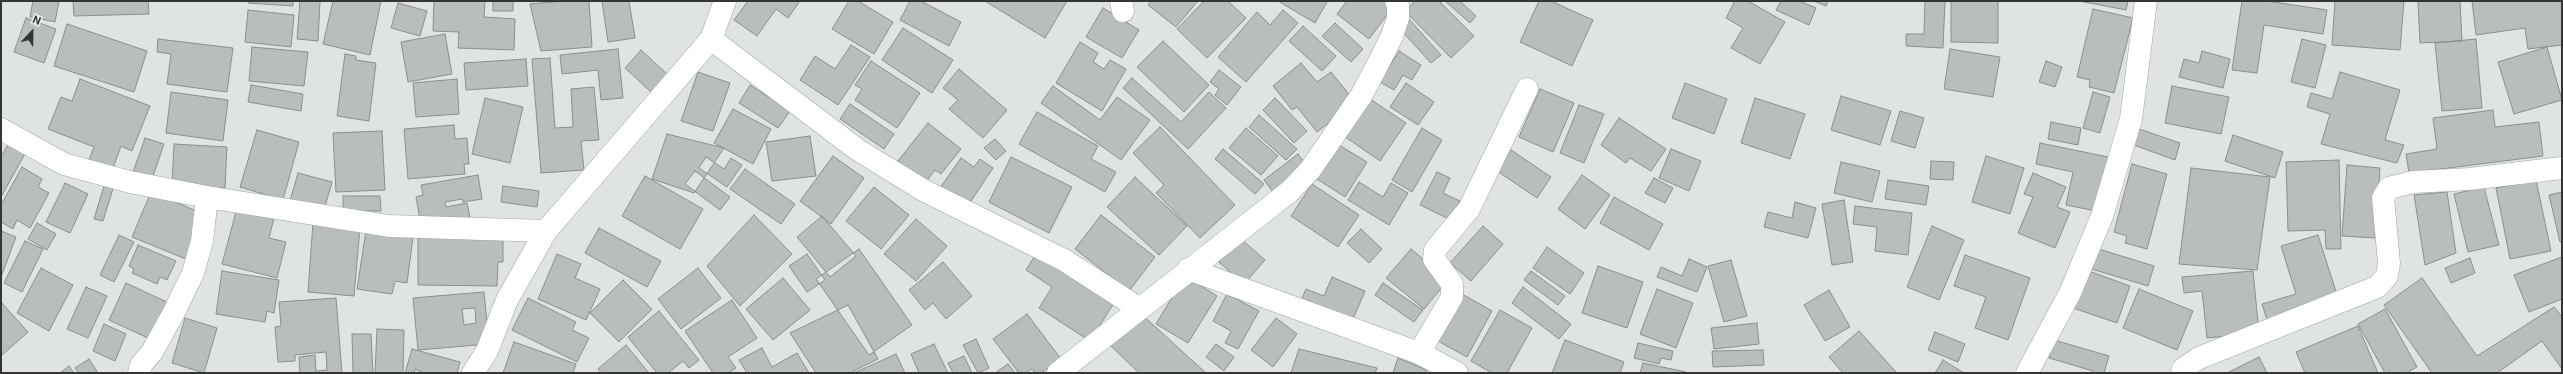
<!DOCTYPE html>
<html>
<head>
<meta charset="utf-8">
<style>
	body { margin:0 }
	#map { position:relative; width:2563px; height:374px; overflow:hidden; background:#dfe4e1; font-family:Roboto,sans-serif }
	canvas { display:block }
	.frame { position:absolute; inset:0; border:2px solid #343635; pointer-events:none }
	.north { position:absolute; left:12px; top:12px; width:40px; height:40px; -webkit-text-stroke:3px #ecf1ee; paint-order:stroke; rotate:22deg; font-size:11px; font-weight:700; line-height:16px; text-align:center; color:#343635 }
	.north::after { content:''; display:block; margin:auto; width:14px; height:18px; background:#343635; clip-path:polygon(50% 0,100% 100%,50% 72%,0 100%) }
</style>
</head>
<body>
<div id="map">
<canvas width="2563" height="374"></canvas>
<div class="frame"></div>
<div class="north">N</div>
</div>
<script>
const g = document.querySelector('canvas').getContext('2d');
g.lineJoin = 'round';
function fillPath(path, color) {
  g.fillStyle = color;
  g.fill(path, 'evenodd');
}
function shape(rows) {
  const path = new Path2D();
  for (const r of rows) {
    path.moveTo(r[0], r[1]);
    for (let i = 2; i < r.length; i += 2) path.lineTo(r[i], r[i + 1]);
  }
  return path;
}
function trace(path, color, width, dash) {
  g.strokeStyle = color;
  g.lineWidth = width;
  g.lineCap = dash ? 'butt' : 'round';
  g.setLineDash(dash || []);
  g.stroke(path);
}
const building = shape([
	[33,1,59,1,55,22,30,17,33,1],
	[73,1,148,1,149,14,74,16,73,1],
	[249,1,293,1,293,6,248,3,249,1],
	[300,1,320,1,318,41,297,39,300,1],
	[333,1,381,1,370,55,323,44,333,1],
	[434,1,485,1,484,17,515,19,514,50,458,48,459,32,433,31,434,1],
	[493,1,513,1,513,11,493,11,493,1],
	[565,1,589,1,592,47,541,51,530,4,565,1],
	[602,1,629,1,635,38,608,42,602,1],
	[748,1,800,1,788,18,776,9,757,36,734,20,748,1],
	[849,1,858,1,893,22,874,54,832,29,849,1],
	[910,1,921,1,961,22,949,46,900,20,910,1],
	[985,1,1067,1,1045,38,985,1],
	[1151,1,1198,1,1176,27,1148,5,1151,1],
	[1204,1,1228,1,1246,18,1207,58,1177,29,1204,1],
	[1278,1,1326,1,1327,2,1315,23,1278,1],
	[1347,1,1386,1,1393,7,1369,39,1337,14,1347,1],
	[1415,1,1439,1,1474,36,1451,58,1405,11,1415,1],
	[1445,1,1463,1,1461,2,1476,16,1470,23,1445,1],
	[1539,1,1551,1,1593,20,1572,66,1520,42,1539,1],
	[1735,1,1748,1,1785,22,1760,64,1731,48,1743,28,1726,18,1735,1],
	[1781,1,1799,1,1816,8,1809,25,1776,10,1781,1],
	[1814,1,1828,1,1826,6,1814,1],
	[1925,1,1945,1,1943,48,1906,46,1906,34,1924,34,1925,1],
	[1951,1,1998,1,1998,43,1951,42,1951,1],
	[2079,1,2128,1,2126,10,2079,1],
	[2242,1,2267,1,2327,10,2323,34,2264,25,2257,73,2232,70,2242,1],
	[2335,1,2404,1,2400,50,2332,45,2335,1],
	[2418,1,2460,1,2462,41,2420,43,2418,1],
	[2472,1,2562,1,2562,45,2528,49,2525,28,2476,35,2472,1],
	[398,3,427,11,420,36,391,28,398,3],
	[1103,8,1139,30,1122,58,1086,37,1103,8],
	[2093,9,2133,18,2114,93,2089,87,2090,80,2077,77,2093,9],
	[248,10,294,15,291,47,245,42,248,10],
	[1283,10,1298,23,1246,82,1218,57,1257,12,1270,25,1283,10],
	[26,18,56,29,44,63,14,52,26,18],
	[1409,19,1441,55,1431,63,1399,28,1409,19],
	[1335,23,1363,49,1351,62,1322,36,1335,23],
	[67,24,147,51,134,92,54,66,67,24],
	[1303,26,1336,56,1322,71,1289,41,1303,26],
	[903,28,953,60,932,93,882,60,903,28],
	[445,34,452,74,408,82,401,42,445,34],
	[158,39,233,48,227,92,167,84,171,54,157,52,158,39],
	[2302,39,2326,45,2315,88,2291,82,2302,39],
	[2476,39,2482,108,2442,111,2435,43,2476,39],
	[1163,41,1209,85,1184,112,1137,67,1163,41],
	[1080,42,1098,53,1093,62,1104,69,1110,60,1126,69,1102,111,1056,83,1080,42],
	[851,45,870,57,838,105,800,80,815,56,835,69,851,45],
	[252,47,308,52,304,86,249,81,252,47],
	[2547,47,2562,100,2514,114,2498,62,2547,47],
	[618,49,623,98,601,100,598,70,562,74,560,55,618,49],
	[1950,49,2000,57,1993,97,1944,89,1950,49],
	[641,50,667,74,651,92,625,68,641,50],
	[1399,51,1421,65,1412,80,1403,75,1394,90,1380,82,1399,51],
	[2202,51,2230,59,2223,88,2179,77,2184,59,2199,63,2202,51],
	[345,54,356,56,356,60,376,63,369,121,337,116,345,54],
	[550,58,555,128,573,127,571,89,594,87,599,140,581,141,584,170,541,173,532,59,550,58],
	[526,59,528,86,466,90,464,63,526,59],
	[871,61,920,93,897,128,855,100,862,89,855,85,871,61],
	[2046,61,2062,67,2055,87,2039,82,2046,61],
	[1301,63,1317,82,1331,72,1355,102,1317,132,1297,107,1292,110,1273,86,1301,63],
	[959,69,1007,110,983,138,949,109,958,100,943,88,959,69],
	[1219,70,1241,87,1227,105,1215,95,1219,89,1210,82,1219,70],
	[698,72,730,83,713,131,681,121,698,72],
	[2340,72,2400,90,2385,140,2404,145,2397,163,2321,144,2330,114,2307,107,2311,93,2332,99,2340,72],
	[1132,78,1181,122,1209,92,1226,108,1188,149,1123,88,1132,78],
	[80,79,150,106,132,151,121,146,112,171,88,162,94,147,48,129,61,97,72,101,80,79],
	[457,79,459,114,416,117,413,83,457,79],
	[1406,83,1434,102,1418,125,1390,107,1406,83],
	[1685,83,1727,99,1714,134,1672,118,1685,83],
	[251,85,303,94,301,111,248,102,251,85],
	[750,85,790,111,778,128,739,103,750,85],
	[1053,86,1100,120,1117,97,1150,120,1121,160,1041,103,1053,86],
	[2172,86,2229,97,2221,134,2165,123,2172,86],
	[1540,89,1574,103,1553,152,1519,137,1540,89],
	[171,92,228,100,223,141,166,133,171,92],
	[2093,92,2110,97,2100,133,2083,128,2093,92],
	[1841,96,1891,111,1880,145,1831,130,1841,96],
	[485,98,523,107,510,163,472,154,485,98],
	[1275,98,1307,131,1294,143,1263,110,1275,98],
	[1755,98,1805,114,1790,159,1741,143,1755,98],
	[1370,99,1406,123,1380,161,1344,136,1370,99],
	[850,104,894,134,884,149,840,119,850,104],
	[1579,105,1604,114,1584,163,1560,153,1579,105],
	[733,109,771,129,753,164,714,143,733,109],
	[2493,110,2495,127,2539,122,2543,156,2409,173,2406,154,2437,149,2433,118,2493,110],
	[1900,111,1924,118,1915,148,1891,141,1900,111],
	[1037,112,1098,146,1091,159,1116,172,1105,192,1019,144,1037,112],
	[1259,115,1297,149,1286,160,1249,127,1259,115],
	[1619,118,1666,149,1651,171,1630,158,1626,163,1601,145,1619,118],
	[2051,122,2081,128,2078,145,2048,139,2051,122],
	[928,123,961,149,941,174,935,170,925,183,898,161,928,123],
	[454,125,455,139,467,138,469,164,464,164,465,174,408,179,404,129,454,125],
	[1160,127,1235,205,1200,238,1156,193,1164,185,1133,153,1160,127],
	[1246,128,1278,156,1261,175,1229,148,1246,128],
	[1422,128,1442,140,1412,192,1392,180,1422,128],
	[2139,129,2180,143,2175,160,2134,145,2139,129],
	[257,130,299,142,283,200,240,187,257,130],
	[382,131,385,190,336,192,333,133,382,131],
	[667,134,724,148,694,193,652,179,667,134],
	[2233,135,2283,152,2275,178,2225,161,2233,135],
	[810,136,816,176,772,181,766,142,810,136],
	[145,138,164,144,151,182,132,175,145,138],
	[995,139,1006,151,996,160,984,148,995,139],
	[9,143,26,152,1,197,1,157,9,143],
	[2040,143,2108,157,2096,211,2066,205,2073,172,2036,164,2040,143],
	[174,144,227,147,225,188,172,185,174,144],
	[1339,145,1367,162,1345,197,1317,179,1339,145],
	[1223,149,1264,184,1255,194,1215,159,1223,149],
	[1671,149,1701,161,1689,191,1659,178,1671,149],
	[1511,150,1551,177,1537,198,1497,171,1511,150],
	[1298,154,1307,166,1273,192,1264,180,1298,154],
	[833,156,864,178,831,224,800,201,833,156],
	[1986,156,2024,168,2010,214,1972,202,1986,156],
	[706,157,724,169,731,158,742,165,727,187,699,168,706,157],
	[1011,157,1072,187,1049,233,989,202,1011,157],
	[961,158,974,167,980,159,993,168,967,207,940,188,961,158],
	[2339,160,2341,249,2326,249,2325,230,2288,231,2286,162,2339,160],
	[1931,161,1954,162,1953,180,1930,179,1931,161],
	[1841,162,1880,171,1872,202,1834,193,1841,162],
	[2132,164,2167,174,2147,249,2125,243,2127,236,2114,232,2132,164],
	[2347,165,2380,168,2375,238,2342,236,2347,165],
	[22,167,42,179,38,187,49,193,30,228,17,220,13,229,1,222,1,205,22,167],
	[2191,168,2270,177,2257,270,2179,264,2191,168],
	[745,169,795,204,781,224,730,189,745,169],
	[695,171,730,197,720,210,685,184,695,171],
	[1437,172,1450,178,1443,193,1460,201,1451,220,1420,205,1437,172],
	[298,173,332,182,324,210,290,201,298,173],
	[2033,173,2066,187,2057,207,2070,212,2055,248,2018,233,2033,197,2024,194,2033,173],
	[478,175,482,199,463,202,462,199,445,202,446,207,467,203,470,217,421,225,416,197,423,195,421,185,478,175],
	[1582,175,1610,195,1585,229,1558,209,1582,175],
	[107,176,116,179,103,221,94,219,107,176],
	[645,176,703,209,680,249,622,216,645,176],
	[1135,177,1187,226,1159,255,1107,207,1135,177],
	[1654,178,1673,188,1665,203,1645,193,1654,178],
	[1888,180,1929,186,1926,205,1885,199,1888,180],
	[2536,180,2551,251,2510,259,2496,188,2536,180],
	[1359,182,1383,197,1391,183,1408,193,1389,225,1348,200,1359,182],
	[65,183,88,194,70,233,46,222,65,183],
	[1312,184,1359,215,1338,247,1291,216,1312,184],
	[503,186,539,191,537,207,501,202,503,186],
	[874,187,909,215,881,249,846,221,874,187],
	[2484,187,2499,245,2468,252,2454,194,2484,187],
	[151,192,216,219,198,264,132,237,151,192],
	[2447,192,2456,253,2425,265,2414,195,2447,192],
	[2562,192,2562,242,2560,242,2549,195,2562,192],
	[343,196,380,196,381,211,343,211,343,196],
	[1614,197,1663,224,1649,250,1600,223,1614,197],
	[1844,200,1853,262,1832,265,1822,204,1844,200],
	[1795,202,1816,208,1808,238,1764,227,1768,212,1792,218,1795,202],
	[1855,206,1912,213,1908,255,1875,251,1877,227,1853,224,1855,206],
	[237,208,274,218,269,238,286,242,277,278,222,264,237,208],
	[754,215,792,254,740,306,707,266,754,215],
	[1101,215,1155,257,1129,291,1075,249,1101,215],
	[822,216,856,256,830,277,797,237,822,216],
	[916,219,947,246,916,281,884,254,916,219],
	[37,223,56,234,47,250,28,239,37,223],
	[313,223,360,227,354,296,308,292,313,223],
	[1483,226,1503,244,1471,281,1450,263,1483,226],
	[1932,226,1964,240,1939,300,1907,287,1932,226],
	[599,228,661,261,647,287,585,253,599,228],
	[1361,229,1382,249,1369,263,1347,243,1361,229],
	[1,231,16,237,1,277,1,231],
	[366,231,413,238,407,283,395,281,392,294,357,289,366,231],
	[119,235,134,242,114,282,100,275,119,235],
	[2318,235,2338,298,2267,320,2262,304,2296,294,2281,246,2318,235],
	[418,237,503,238,503,262,498,262,497,286,418,285,418,237],
	[1240,238,1265,260,1244,284,1219,262,1240,238],
	[25,241,43,249,22,292,4,283,25,241],
	[138,245,176,261,167,280,160,277,157,284,132,273,134,269,129,266,138,245],
	[1547,247,1584,273,1570,294,1533,268,1547,247],
	[2092,247,2154,266,2148,286,2085,267,2092,247],
	[859,249,912,325,869,355,816,279,859,249],
	[1411,249,1448,280,1424,309,1386,278,1411,249],
	[557,254,581,264,575,278,600,289,586,320,538,299,557,254],
	[807,254,825,280,807,292,789,266,807,254],
	[1036,254,1114,303,1090,341,1039,308,1052,287,1026,270,1036,254],
	[1965,255,2030,278,2008,340,1975,328,1986,297,1954,286,1965,255],
	[2562,257,2562,299,2529,312,2514,275,2562,257],
	[2470,258,2475,273,2451,283,2445,268,2470,258],
	[1689,259,1707,267,1697,292,1657,277,1661,267,1682,276,1689,259],
	[1731,260,1747,316,1724,322,1708,266,1731,260],
	[943,262,972,296,946,319,933,303,925,310,909,290,943,262],
	[1598,266,1643,282,1627,328,1582,313,1598,266],
	[41,268,73,285,49,331,17,313,41,268],
	[698,268,721,298,681,329,658,299,698,268],
	[2086,270,2130,286,2117,323,2073,308,2086,270],
	[222,271,279,280,274,313,267,311,265,322,216,314,222,271],
	[1531,271,1565,296,1558,305,1524,280,1531,271],
	[2253,271,2259,333,2207,338,2202,291,2184,293,2182,277,2253,271],
	[1185,276,1217,296,1188,343,1156,324,1185,276],
	[1332,277,1365,291,1351,324,1300,303,1306,289,1324,296,1332,277],
	[783,278,810,310,773,340,746,309,783,278],
	[2422,278,2477,356,2554,307,2562,317,2562,369,2542,341,2497,373,2432,373,2384,305,2422,278],
	[623,280,652,309,619,342,590,313,623,280],
	[126,283,169,303,152,340,109,320,126,283],
	[1383,283,1423,310,1414,322,1375,295,1383,283],
	[86,287,107,296,88,338,67,329,86,287],
	[1523,287,1571,324,1559,339,1512,303,1523,287],
	[1657,289,1693,303,1676,348,1640,334,1657,289],
	[2139,289,2193,311,2177,350,2123,328,2139,289],
	[1829,290,1850,327,1825,341,1804,305,1829,290],
	[484,292,489,344,418,350,413,298,484,292],
	[475,308,476,323,464,325,462,309,475,308],
	[1227,294,1259,311,1238,349,1225,343,1231,331,1213,321,1227,294],
	[1462,294,1492,311,1467,357,1436,340,1462,294],
	[336,298,342,373,300,373,299,357,315,355,316,371,327,370,326,352,295,355,295,361,278,362,275,327,281,326,279,302,336,298],
	[528,298,576,322,572,330,589,338,577,362,512,330,528,298],
	[732,300,757,338,728,357,736,368,728,373,713,373,685,331,732,300],
	[1,302,28,332,1,356,1,302],
	[848,305,878,359,850,373,816,373,790,333,848,305],
	[2385,309,2417,367,2406,373,2385,373,2358,324,2385,309],
	[1500,310,1532,328,1507,373,1492,373,1471,361,1500,310],
	[659,311,699,360,689,368,683,361,668,373,657,373,628,337,659,311],
	[1139,312,1206,373,1139,373,1109,344,1139,312],
	[1027,314,1061,359,1041,373,1035,373,1032,369,1026,373,1019,373,993,339,1027,314],
	[185,318,217,328,204,373,172,363,185,318],
	[1276,318,1297,334,1273,367,1251,350,1276,318],
	[1757,323,1759,344,1714,349,1711,328,1757,323],
	[104,324,126,334,115,361,93,351,104,324],
	[2358,326,2378,373,2305,373,2296,352,2358,326],
	[377,329,404,330,403,373,375,373,377,329],
	[1859,331,1896,372,1895,373,1843,373,1829,357,1859,331],
	[1935,332,1965,344,1958,362,1928,350,1935,332],
	[352,334,371,334,373,373,353,373,352,334],
	[976,339,989,368,978,373,963,345,976,339],
	[1565,340,1624,362,1620,373,1552,373,1565,340],
	[2054,340,2109,356,2104,373,2092,373,2093,371,2049,358,2054,340],
	[514,342,576,364,573,373,503,373,514,342],
	[1638,343,1673,351,1671,360,1661,358,1659,364,1634,358,1638,343],
	[934,344,948,373,919,373,911,354,934,344],
	[1216,344,1234,357,1224,371,1206,357,1216,344],
	[626,345,649,373,601,373,598,369,626,345],
	[762,348,772,367,797,353,809,373,747,373,739,360,762,348],
	[412,349,460,362,457,373,423,373,415,369,414,373,405,373,412,349],
	[1299,349,1377,368,1375,373,1291,373,1299,349],
	[1763,350,1764,365,1713,367,1712,351,1763,350],
	[896,354,905,373,854,373,896,354],
	[964,356,972,373,953,373,948,363,964,356],
	[2259,357,2267,373,2227,373,2259,357],
	[1398,358,1427,370,1425,373,1393,373,1398,358],
	[89,359,98,373,79,373,75,368,89,359],
	[1943,360,1964,373,1935,373,1943,360],
	[1643,363,1686,372,1686,373,1640,373,1643,363],
	[1008,364,1015,373,995,373,1008,364],
	[69,366,74,373,60,373,69,366]
]);
const minor = shape([
	[1121,1,1123,11],
	[711,39,858,150,923,190,1064,260,1140,309],
	[1,129,64,164,130,182,207,197,389,226,546,231],
	[1188,269,1419,353,1457,373],
	[1419,353,1452,297,1452,284,1434,259,1435,250,1469,209,1527,89],
	[139,373,141,365,152,352,173,314,193,273,202,241,207,197],
	[473,373,487,351,507,300,546,231,711,39,725,1],
	[1058,373,1289,192,1310,170,1361,96,1378,64,1392,36,1398,18,1398,5,1396,1],
	[2027,373,2070,293,2102,216,2131,119,2146,1],
	[2182,373,2183,369,2199,358,2377,287,2387,276,2389,263,2383,198,2389,188,2413,182,2469,179,2562,168]
]);
fillPath(building, '#b8bebb');
trace(building, '#8a8f8d', 1);
trace(minor, '#9fa4a1', 23);
trace(minor, '#fff', 22);
</script>
</body>
</html>
